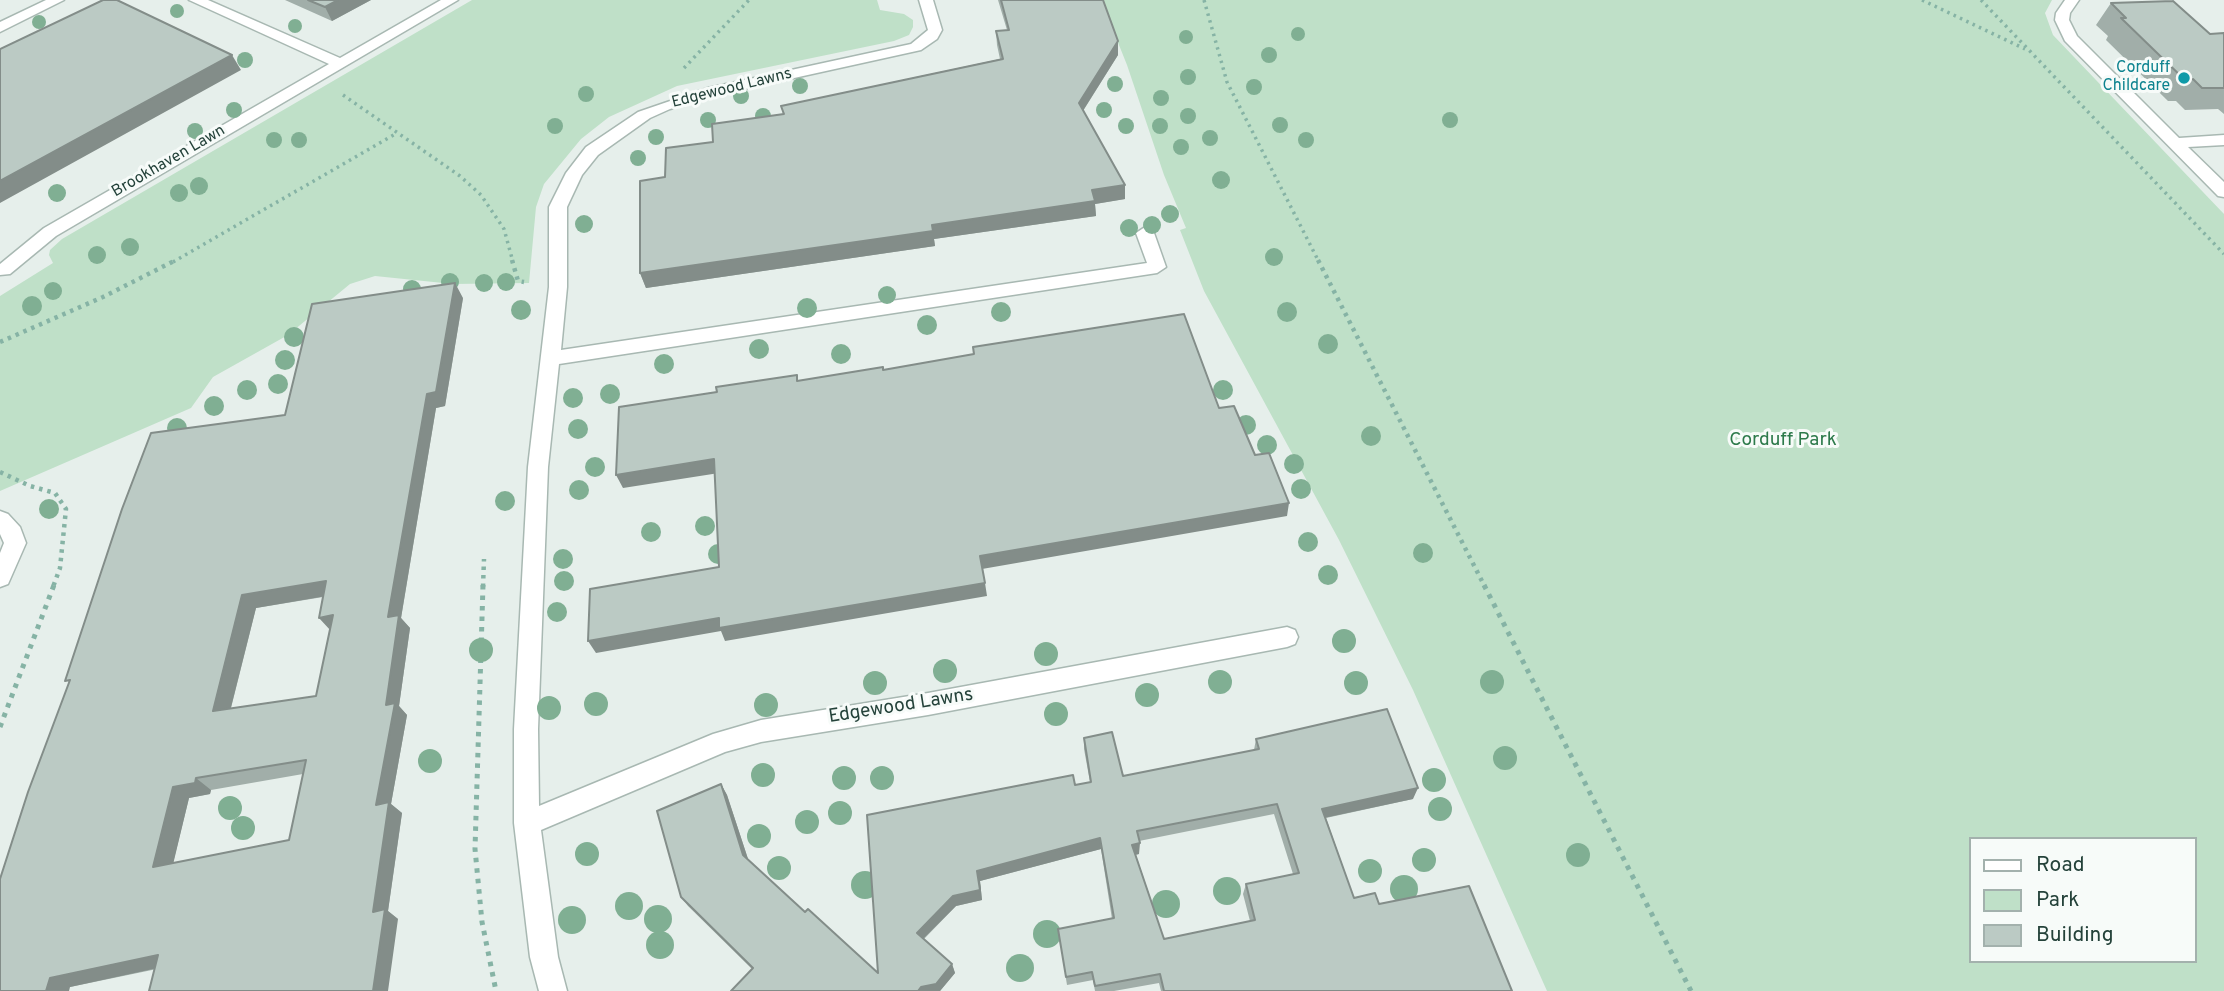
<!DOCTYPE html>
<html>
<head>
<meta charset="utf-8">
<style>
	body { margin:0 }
	#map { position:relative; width:2224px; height:991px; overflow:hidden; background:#e6efeb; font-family:Overpass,sans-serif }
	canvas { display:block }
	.legend { position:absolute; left:1969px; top:837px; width:228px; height:126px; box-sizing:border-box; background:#f7fbf9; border:2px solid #a3b1ad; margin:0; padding:9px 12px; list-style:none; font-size:21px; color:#24423a }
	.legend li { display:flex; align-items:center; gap:14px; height:35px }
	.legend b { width:35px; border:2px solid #a3b1ad }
</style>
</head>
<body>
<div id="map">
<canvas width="2224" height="991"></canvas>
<ul class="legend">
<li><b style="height:9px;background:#fff"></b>Road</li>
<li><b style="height:19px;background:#bfe0c8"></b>Park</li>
<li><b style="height:19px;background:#bbcac4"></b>Building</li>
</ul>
</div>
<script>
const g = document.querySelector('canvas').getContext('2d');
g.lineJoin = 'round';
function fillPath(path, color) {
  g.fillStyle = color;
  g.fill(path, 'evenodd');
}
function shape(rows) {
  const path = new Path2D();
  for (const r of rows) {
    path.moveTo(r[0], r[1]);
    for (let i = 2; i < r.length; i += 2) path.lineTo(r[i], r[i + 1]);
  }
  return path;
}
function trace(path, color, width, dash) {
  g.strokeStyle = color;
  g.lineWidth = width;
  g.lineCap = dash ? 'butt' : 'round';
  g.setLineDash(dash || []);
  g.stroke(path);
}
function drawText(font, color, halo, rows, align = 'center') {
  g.font = font + ' Overpass,sans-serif';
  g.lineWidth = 6;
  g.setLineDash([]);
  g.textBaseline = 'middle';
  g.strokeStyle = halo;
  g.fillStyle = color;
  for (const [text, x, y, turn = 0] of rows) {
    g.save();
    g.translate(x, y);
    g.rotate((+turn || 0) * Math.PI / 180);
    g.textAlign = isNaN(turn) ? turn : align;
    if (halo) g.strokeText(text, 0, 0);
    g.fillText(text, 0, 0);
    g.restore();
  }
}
const green = shape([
	[472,0,877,0,880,10,904,14,913,20,913,27,909,35,894,41,677,86,609,117,581,139,544,184,536,207,529,283,453,284,375,276,350,284,288,335,213,377,191,408,0,491,0,296,53,263,49,255,50,250,62,239],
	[1101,0,2052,0,2045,13,2053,35,2224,214,2224,991,1547,991,1413,690,1339,540,1204,291,1180,230,1186,228,1164,175,1127,65],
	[1970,839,2194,839,2194,961,1970,961]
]);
const pathFar2 = shape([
	[1204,0,1227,82,1319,262],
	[1922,0,2025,49],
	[1981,0,2224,254],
	[684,68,749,0],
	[343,95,460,176,481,195,504,229,513,262],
	[173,262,397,133]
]);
const pathFar1 = shape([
	[512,260,518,281,524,282],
	[1318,260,1485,587],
	[0,342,103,297,176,260],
	[0,472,30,486,55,493,66,509,60,568,53,587],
	[483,587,484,559]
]);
const path = shape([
	[483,585,475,849,482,922,496,991],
	[1484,585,1691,991],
	[0,727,54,585]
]);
const minor = shape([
	[46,0,64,0,0,32,0,22,46,0],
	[189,0,208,0,340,58,441,0,458,0,56,236,10,274,0,275,0,264,44,228,329,64,189,0],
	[919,0,933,0,942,30,937,39,921,50,717,95,670,109,650,118,598,155,582,175,567,207,567,287,561,350,1147,263,1136,233,1145,227,1154,233,1166,267,1157,273,559,364,548,467,538,729,539,806,713,734,761,720,928,693,1287,627,1295,630,1298,637,1295,644,1287,647,928,715,761,742,725,752,541,830,558,957,567,991,539,991,530,957,514,823,514,729,528,467,549,287,549,207,566,173,586,147,638,112,708,88,911,44,928,30,919,0],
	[2065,0,2079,0,2070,13,2069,20,2077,36,2179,138,2224,135,2224,145,2188,147,2224,182,2224,197,2218,196,2065,41,2055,20,2056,13,2065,0],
	[0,511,8,514,20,527,26,543,8,584,0,587,0,553,4,543,0,534,0,511]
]);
const trees = [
	[177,11,7],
	[39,22,7],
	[295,26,7],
	[1298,34,7],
	[1186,37,7],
	[1269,55,8],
	[245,60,8],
	[1188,77,8],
	[1115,84,8],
	[800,86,8],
	[1254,87,8],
	[586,94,8],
	[741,96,8],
	[1161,98,8],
	[234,110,8],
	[1104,110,8],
	[763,116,8],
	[1188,116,8],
	[708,120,8],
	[1450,120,8],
	[1280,125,8],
	[555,126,8],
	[1126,126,8],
	[1160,126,8],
	[195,131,8],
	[656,137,8],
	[1210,138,8],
	[274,140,8],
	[299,140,8],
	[1306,140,8],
	[1181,147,8],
	[638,158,8],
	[1221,180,9],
	[199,186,9],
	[57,193,9],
	[179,193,9],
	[1170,214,9],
	[584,224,9],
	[1152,225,9],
	[1129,228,9],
	[130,247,9],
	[97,255,9],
	[1274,257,9],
	[450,282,9],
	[506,282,9],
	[484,283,9],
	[412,289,9],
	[53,291,9],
	[887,295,9],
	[32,306,10],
	[807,308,10],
	[521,310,10],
	[1001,312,10],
	[1287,312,10],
	[927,325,10],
	[294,337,10],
	[1328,344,10],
	[759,349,10],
	[841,354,10],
	[285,360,10],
	[664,364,10],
	[278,384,10],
	[247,390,10],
	[1223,390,10],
	[610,394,10],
	[573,398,10],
	[214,406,10],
	[1246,425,10],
	[177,428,10],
	[578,429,10],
	[1371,436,10],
	[1267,445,10],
	[1294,464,10],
	[595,467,10],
	[1301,489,10],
	[579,490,10],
	[505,501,10],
	[49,509,10],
	[705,526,10],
	[651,532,10],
	[1308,542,10],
	[1423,553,10],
	[718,554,10],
	[563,559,10],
	[1328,575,10],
	[564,581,10],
	[557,612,10],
	[1344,641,12],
	[481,650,12],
	[1046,654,12],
	[945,671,12],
	[1220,682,12],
	[1492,682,12],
	[875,683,12],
	[1356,683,12],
	[1147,695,12],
	[596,704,12],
	[766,705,12],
	[549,708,12],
	[1056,714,12],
	[1505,758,12],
	[430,761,12],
	[763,775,12],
	[844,778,12],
	[882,778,12],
	[1434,780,12],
	[230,808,12],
	[1440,809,12],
	[840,813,12],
	[807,822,12],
	[243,828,12],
	[759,836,12],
	[587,854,12],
	[1578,855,12],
	[1424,860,12],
	[779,868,12],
	[1370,871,12],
	[865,885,14],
	[1404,889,14],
	[1227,891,14],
	[1166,904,14],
	[629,906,14],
	[658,919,14],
	[572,920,14],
	[1047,934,14],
	[660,945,14],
	[1020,968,14]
];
const wall = shape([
	[285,0,371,0,332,21],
	[998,0,1103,0,1118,41,1118,55,1083,111,1125,199,1095,204,1096,216,934,239,935,246,646,288,640,273,665,177,713,142,783,114,781,106,1000,59,997,45,996,31,1007,30],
	[2111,3,2210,34,2224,33,2224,114,2218,109,2185,110,2176,101,2168,101,2106,40,2108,36,2096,25],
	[463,298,445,406,436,408,401,618,410,628,399,706,407,715,391,804,402,813,388,911,398,919,70,987,0,991,285,415],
	[323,597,330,630,316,696,231,708,256,608],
	[303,774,289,840,173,863,189,798,210,794,211,790],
	[1084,738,1123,776,1254,750,1256,739,1413,799,1326,818,1354,898,1379,904,1512,991,1161,991,1159,983,1114,991,1095,991,1093,980,1067,985,1058,929,1112,919,1101,849,980,881,982,900,956,906,924,939,952,964,955,973,940,991,731,991,752,969,688,906,681,897,721,784,727,795,748,859,805,912,878,973,1075,785,1090,782,1084,749],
	[1274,814,1293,874,1246,884,1243,894,1250,921,1164,939,1136,855,1139,854,1139,841]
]);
const shadedWall = shape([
	[338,0,371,0,332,21,325,7],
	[1118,41,1118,55,1079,117,1079,103],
	[232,55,241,70,0,203,0,181],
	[1125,185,1125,199,1095,204,1096,216,934,239,935,246,646,288,640,273,932,225,1092,190],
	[455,283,463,298,445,406,436,408,401,618,410,628,399,706,407,715,391,804,402,813,388,911,398,919,388,991,373,991,373,912,376,805,386,705,388,617,427,394],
	[714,459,719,473,623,488,616,475],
	[1289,503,1287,516,982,569,980,556],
	[326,581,338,594,256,608,227,723,213,711,242,595],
	[985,583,987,596,725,641,721,631,596,653,588,641,719,618],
	[333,615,331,631,319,618],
	[196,778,211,790,210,794,189,798,170,877,153,867,173,787],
	[721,784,727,795,750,865,743,855],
	[1418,788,1413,799,1319,819,1322,809],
	[1100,838,1101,849,980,881,982,900,956,906,920,942,917,933,977,871],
	[1140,843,1139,854,1132,855,1132,845],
	[158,955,176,964,70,987,69,991,46,991,50,978],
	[952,964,955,973,940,991,918,991,921,987]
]);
const building = shape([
	[103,0,117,0,232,55,0,181,0,49,103,0],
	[308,0,338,0,325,7,308,0],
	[1001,0,1103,0,1118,41,1079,103,1125,185,1092,190,1095,201,932,225,933,231,640,273,640,181,665,177,666,148,713,142,712,124,784,114,781,106,1003,59,996,31,1009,30,1001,0],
	[2173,1,2210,34,2224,33,2224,88,2202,88,2193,79,2185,80,2121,18,2126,18,2111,3,2173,1],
	[455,283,436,392,427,394,388,617,399,615,386,705,395,703,376,805,389,802,373,912,385,909,373,991,149,991,158,955,50,978,46,991,0,991,0,879,28,792,70,680,65,681,122,509,151,433,285,415,312,304,455,283],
	[326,581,319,618,333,615,316,696,213,711,242,595,326,581],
	[306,760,289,840,153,867,173,787,195,783,196,778,306,760],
	[1184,314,1219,408,1234,406,1255,455,1269,453,1289,503,980,556,985,583,719,628,719,618,588,641,590,589,719,567,714,459,616,475,619,407,717,392,716,387,797,375,797,381,883,367,883,370,974,354,973,347,1184,314],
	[1387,709,1418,788,1322,809,1354,898,1375,893,1379,904,1469,886,1512,991,1164,991,1160,974,1095,986,1092,972,1066,977,1058,929,1114,918,1100,838,977,871,980,890,953,896,917,933,952,964,936,984,921,987,918,991,731,991,753,968,681,897,657,811,721,784,743,855,805,912,808,909,878,973,867,815,1073,775,1075,785,1091,782,1084,738,1112,732,1123,776,1259,749,1256,739,1387,709],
	[1277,804,1299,873,1246,884,1255,920,1164,939,1132,845,1140,843,1137,831,1277,804]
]);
const markers = [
	[2184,78,7,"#0f9aa8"]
];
const farCulturenames = [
	["Corduff",2170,69],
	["Childcare",2170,87]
];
const farStreetnames = [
	["Edgewood Lawns",732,89,-14],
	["Brookhaven Lawn",169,162,-30]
];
const parkNames = [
	["Corduff Park",1783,441]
];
const streetNames = [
	["Edgewood Lawns",901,707,-9]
];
fillPath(green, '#bfe0c8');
trace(minor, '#a8b8b2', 3);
trace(pathFar2, '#86b3a5', 3.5, [2.5, 4.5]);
trace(pathFar1, '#86b3a5', 4.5, [3.5, 5]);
trace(path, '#86b3a5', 5, [4.5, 6]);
fillPath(minor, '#fff');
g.fillStyle = '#80af93';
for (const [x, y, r] of trees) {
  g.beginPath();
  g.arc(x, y, r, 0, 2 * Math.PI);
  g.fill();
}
fillPath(wall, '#a1aea9');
fillPath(shadedWall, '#838d89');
fillPath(building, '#bbcac4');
trace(building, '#838d89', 2);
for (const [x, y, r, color] of markers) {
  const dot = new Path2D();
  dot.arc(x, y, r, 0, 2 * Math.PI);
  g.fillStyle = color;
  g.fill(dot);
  trace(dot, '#f7fbf9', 2.5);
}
drawText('16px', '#0d838f', '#f7fbf9', farCulturenames, 'right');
drawText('16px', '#24423a', '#f7fbf9', farStreetnames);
drawText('19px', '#2d7a4b', '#f7fbf9', parkNames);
drawText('19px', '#24423a', '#f7fbf9', streetNames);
</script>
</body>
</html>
